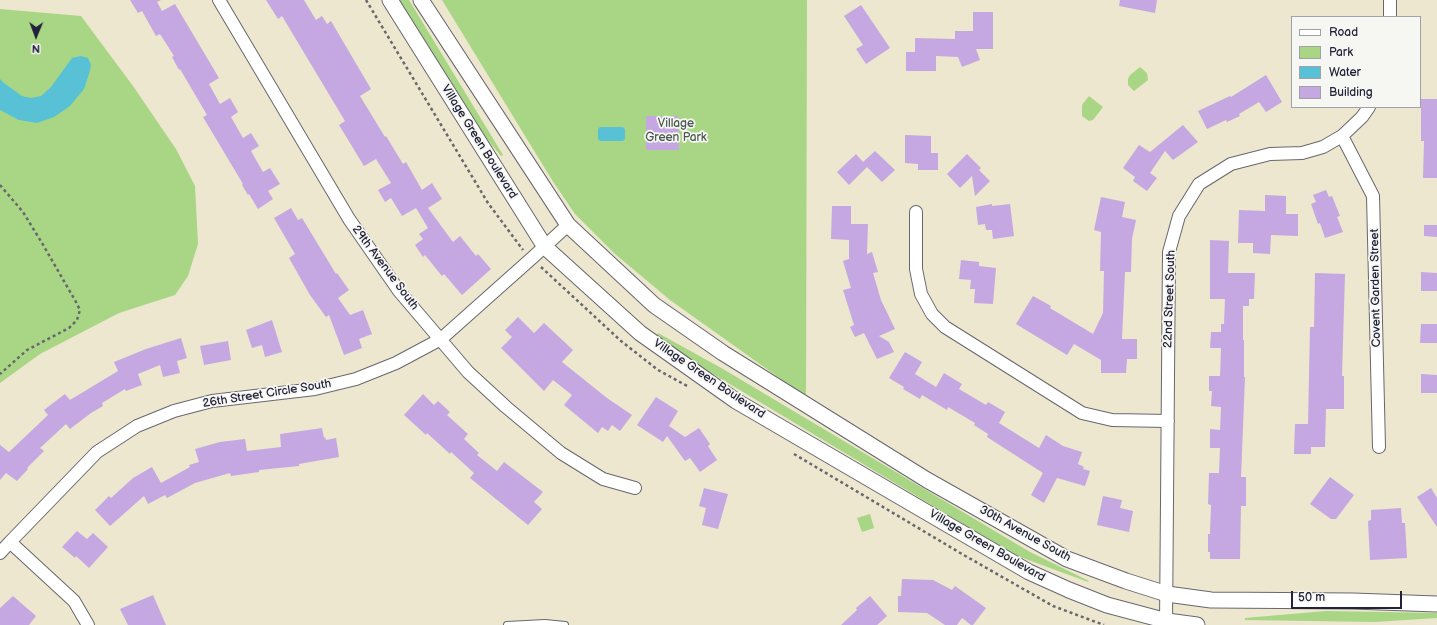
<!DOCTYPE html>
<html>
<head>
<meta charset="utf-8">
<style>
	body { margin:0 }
	#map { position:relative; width:1437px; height:625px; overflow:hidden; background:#ece7ce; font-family:"Balsamiq Sans",sans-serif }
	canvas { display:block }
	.legend { position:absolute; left:1291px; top:16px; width:130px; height:92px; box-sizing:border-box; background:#f6f6f2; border:1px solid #a1a1a9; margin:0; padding:5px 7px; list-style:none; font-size:12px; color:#22223b }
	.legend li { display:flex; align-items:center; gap:8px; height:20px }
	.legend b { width:20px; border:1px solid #a1a1a9 }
	.north { position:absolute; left:16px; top:16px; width:40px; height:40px; -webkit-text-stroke:3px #f6f6f2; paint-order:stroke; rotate:181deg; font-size:11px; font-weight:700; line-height:16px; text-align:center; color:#22223b }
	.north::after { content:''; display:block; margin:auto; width:14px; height:18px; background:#22223b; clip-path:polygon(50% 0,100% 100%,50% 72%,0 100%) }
	.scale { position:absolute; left:1291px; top:591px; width:111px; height:18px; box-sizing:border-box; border:2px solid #22223b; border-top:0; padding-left:5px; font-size:12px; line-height:14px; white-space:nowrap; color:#22223b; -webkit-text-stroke:3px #f6f6f2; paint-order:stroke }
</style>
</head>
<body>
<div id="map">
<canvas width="1437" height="625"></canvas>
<ul class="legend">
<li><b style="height:5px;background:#fff"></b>Road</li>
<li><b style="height:11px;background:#a8d684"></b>Park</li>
<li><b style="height:11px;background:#58c1d5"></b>Water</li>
<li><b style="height:11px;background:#c5a8e1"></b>Building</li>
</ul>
<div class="north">N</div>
<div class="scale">50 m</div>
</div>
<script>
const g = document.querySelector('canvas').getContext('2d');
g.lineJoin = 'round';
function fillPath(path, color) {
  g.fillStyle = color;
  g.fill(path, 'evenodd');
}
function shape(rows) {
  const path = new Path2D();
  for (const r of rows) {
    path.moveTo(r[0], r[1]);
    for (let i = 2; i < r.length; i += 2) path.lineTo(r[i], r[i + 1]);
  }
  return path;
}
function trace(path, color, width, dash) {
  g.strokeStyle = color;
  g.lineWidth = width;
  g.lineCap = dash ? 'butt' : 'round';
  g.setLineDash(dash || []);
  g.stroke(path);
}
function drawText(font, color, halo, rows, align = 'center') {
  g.font = font + ' "Balsamiq Sans",sans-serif';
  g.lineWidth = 3.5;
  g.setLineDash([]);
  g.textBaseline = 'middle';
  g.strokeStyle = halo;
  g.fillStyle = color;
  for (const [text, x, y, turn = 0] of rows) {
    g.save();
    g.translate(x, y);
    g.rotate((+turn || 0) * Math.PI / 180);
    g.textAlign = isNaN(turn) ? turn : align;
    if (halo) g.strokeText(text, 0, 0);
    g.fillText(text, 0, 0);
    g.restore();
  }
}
const green = shape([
	[398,0,409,0,503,155,501,156,471,120],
	[442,0,807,0,806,397,670,300,615,254,575,214,552,180],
	[0,9,81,16,133,86,176,149,195,186,198,244,188,276,175,295,119,313,40,354,0,383],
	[1140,67,1147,73,1148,80,1134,91,1128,85,1128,79,1130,75],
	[1089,96,1103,107,1093,120,1089,121,1082,116,1082,105],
	[658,333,723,369,1030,552,1089,581,1088,582,1015,555,698,365,657,335],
	[870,514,874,528,862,532,857,518],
	[1326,611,1437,613,1437,618,1375,622,1245,620,1245,618]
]);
const water = shape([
	[81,56,88,58,91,65,89,74,84,89,70,106,54,117,37,123,19,120,0,110,0,79,4,83,22,96,31,98,41,96,51,87,72,58],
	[600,127,623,127,625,129,625,139,623,141,600,141,598,139,598,129]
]);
const building = shape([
	[130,0,161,0,157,2,162,11,175,4,219,78,209,84,220,104,230,98,238,112,231,117,243,138,251,133,259,146,251,151,263,172,270,168,280,184,268,191,273,199,258,209,249,194,248,195,242,185,243,184,203,117,207,115,180,69,179,70,172,57,174,56,160,34,156,36,142,11,138,13],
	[266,0,304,0,316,20,322,16,327,24,331,21,371,89,360,96,385,137,386,136,403,164,406,162,422,190,432,183,442,199,428,208,453,242,460,236,476,256,478,254,491,269,462,295,444,274,442,276,425,255,423,257,415,245,423,239,419,234,428,228,416,208,402,216,391,198,385,202,378,190,391,183,376,159,364,166,339,125,345,121,282,16,278,19],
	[1120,0,1157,0,1155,13,1119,6],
	[861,5,890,48,866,64,856,49,863,45,844,16],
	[973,12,993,12,993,49,976,49,980,60,962,67,958,57,936,56,936,71,906,71,906,52,915,52,915,38,955,39,955,31,973,31],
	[1266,75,1282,102,1266,112,1259,102,1239,114,1240,116,1227,122,1226,120,1207,129,1198,111,1230,96,1231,97],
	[1421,99,1437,99,1437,178,1423,178,1424,141,1421,141],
	[646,116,678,116,679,150,646,150],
	[1183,125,1198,142,1173,160,1165,151,1150,173,1157,178,1147,191,1133,181,1135,177,1123,168,1139,145,1150,152],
	[905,135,931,136,931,153,938,153,938,170,918,170,918,164,905,163],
	[875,151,895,170,882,182,867,167,849,185,837,172,856,154,863,162],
	[967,154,981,168,979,170,990,181,975,196,972,176,960,188,947,174],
	[1326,190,1329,197,1332,196,1340,216,1337,217,1343,232,1325,238,1320,223,1318,224,1311,204,1316,202,1313,195],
	[1265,195,1286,196,1286,214,1298,214,1298,236,1271,235,1270,254,1253,253,1253,243,1238,243,1239,210,1265,211],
	[1101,197,1125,202,1122,217,1136,220,1132,239,1131,272,1125,272,1122,339,1137,339,1137,359,1127,359,1126,373,1101,373,1101,360,1074,344,1067,355,1016,324,1033,296,1051,306,1050,308,1093,334,1103,313,1104,271,1100,271,1101,232,1094,230],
	[992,204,992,206,1010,204,1014,236,993,239,992,230,986,230,985,224,978,225,976,207],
	[832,206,851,206,851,224,868,224,867,254,872,252,878,272,873,273,881,300,895,329,879,336,889,342,894,352,877,359,864,333,855,337,850,327,854,325,843,290,851,288,843,261,849,259,849,240,831,239],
	[291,208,298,220,302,218,336,274,337,273,349,290,338,298,350,315,363,310,372,334,359,339,362,348,344,355,329,315,326,317,310,295,289,258,295,254,274,218],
	[1424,225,1437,225,1437,237,1424,236],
	[1210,240,1229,241,1228,273,1255,273,1254,299,1249,299,1249,306,1243,306,1243,340,1244,340,1244,377,1245,377,1241,477,1246,477,1246,506,1241,506,1240,559,1210,559,1210,552,1208,552,1208,534,1210,534,1211,505,1208,504,1209,473,1219,473,1220,448,1210,448,1210,429,1220,430,1221,407,1211,406,1212,391,1209,391,1209,376,1220,376,1221,348,1210,348,1211,332,1221,332,1221,324,1224,324,1225,299,1210,299],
	[961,260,979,262,979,266,996,268,993,304,974,303,975,289,970,289,971,280,959,279],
	[1421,272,1437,273,1437,291,1421,291],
	[1315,273,1345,274,1342,376,1344,376,1344,409,1326,409,1325,447,1311,447,1311,454,1294,454,1295,424,1308,424,1310,327,1314,327],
	[518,317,534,333,544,323,573,350,562,362,607,398,632,415,620,431,612,425,608,431,602,427,598,433,564,405,572,395,553,380,544,391,501,348,512,337,505,330],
	[272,320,282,352,265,357,262,345,252,348,246,330],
	[1421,324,1437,324,1437,343,1420,343],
	[181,338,187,358,177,361,180,373,163,377,160,365,138,374,142,385,126,391,125,389,102,403,103,406,91,413,70,429,66,424,40,448,44,451,27,468,28,469,17,481,6,473,0,480,0,445,9,452,48,415,44,410,65,394,70,400,118,371,114,362,146,349],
	[228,341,231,360,204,365,200,346],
	[905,352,922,362,915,374,936,387,944,373,962,384,959,389,986,405,988,402,1005,412,999,423,1039,448,1046,435,1063,446,1082,452,1078,464,1084,467,1083,469,1090,471,1085,486,1057,478,1044,503,1031,495,1043,473,987,437,988,434,974,425,975,423,948,407,947,410,922,395,920,399,903,389,904,387,889,378],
	[1421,374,1437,375,1437,393,1421,393],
	[423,394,434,405,438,401,450,412,447,415,468,434,464,439,479,453,477,455,497,471,504,462,543,492,534,502,542,509,528,525,470,478,474,473,451,452,450,454,427,433,426,435,404,415],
	[656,397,678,411,669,426,685,437,699,428,710,444,708,446,717,460,700,472,690,458,685,461,667,436,663,442,637,425],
	[322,428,324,438,325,437,326,440,336,438,339,457,299,464,299,466,259,470,259,472,231,476,230,473,195,483,167,498,165,495,148,504,144,496,110,526,95,510,109,496,111,498,133,478,152,467,161,483,190,467,189,465,199,462,195,449,220,442,245,439,247,451,281,447,280,434],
	[1330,477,1354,495,1336,519,1331,519,1310,504],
	[704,488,728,494,718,529,702,525,706,508,699,506],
	[1431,488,1437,498,1437,527,1417,497],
	[1103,496,1122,500,1120,508,1133,511,1129,532,1097,525],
	[1401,508,1402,523,1405,523,1407,558,1370,560,1368,521,1371,520,1371,510],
	[77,531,87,539,93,533,108,547,89,568,76,556,75,558,62,547],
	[902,579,933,580,952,590,955,586,986,608,973,625,971,625,962,618,957,625,945,625,927,613,898,612,898,596,901,596],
	[153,595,166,625,128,625,120,609],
	[13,596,36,616,29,625,0,625,0,608],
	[870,596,887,616,877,625,841,625,857,610,856,608]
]);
const path = shape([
	[366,0,488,203,523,250],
	[0,185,23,212,42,243,76,302,80,310,77,320,69,328,27,350,0,374],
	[541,267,621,341,658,370,689,387],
	[794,454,962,554,1053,606,1104,625]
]);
const service = shape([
	[507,625,545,623,565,625]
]);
const minor = shape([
	[219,0,349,219,399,291,468,372,506,407,561,453,603,479,635,488],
	[1390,17,1390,0],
	[1342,136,1373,196,1379,447],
	[916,212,916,269,921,294,932,314,945,327,1082,413,1112,420,1168,421],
	[10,542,97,452,137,426,174,411,212,401,315,389,356,379,396,363,441,339,532,258,568,225],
	[0,553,10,542,74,601,88,625],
	[1166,625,1169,252,1179,216,1199,184,1231,164,1270,154,1302,153,1323,147,1342,136,1362,117,1369,107]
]);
const tertiary = shape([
	[390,0,545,247,640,333,736,401,1029,572,1069,590,1107,605,1167,621,1197,625],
	[421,0,568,225,654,305,723,353,927,480,1067,559,1126,581,1167,594,1211,600,1353,601,1437,604]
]);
const parkNames = [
	["Village",676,124],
	["Green Park",676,138]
];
const streetNames = [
	["Village Green Boulevard",479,142,58],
	["29th Avenue South",385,268,53],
	["Covent Garden Street",1376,288,-91],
	["22nd Street South",1170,299,-88],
	["Village Green Boulevard",709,379,34],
	["26th Street Circle South",267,394,-9],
	["30th Avenue South",1025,534,29],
	["Village Green Boulevard",987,546,30]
];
fillPath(green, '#a8d684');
fillPath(water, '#58c1d5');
fillPath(building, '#c5a8e1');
trace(service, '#69676e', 8);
trace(minor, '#69676e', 14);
trace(tertiary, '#69676e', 17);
trace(path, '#69676e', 2.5, [3, 3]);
trace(service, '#fff', 6);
trace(minor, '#fff', 12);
trace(tertiary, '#fff', 15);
drawText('12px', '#4a5851', '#f6f6f2', parkNames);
drawText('12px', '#22223b', '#f6f6f2', streetNames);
</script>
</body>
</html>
